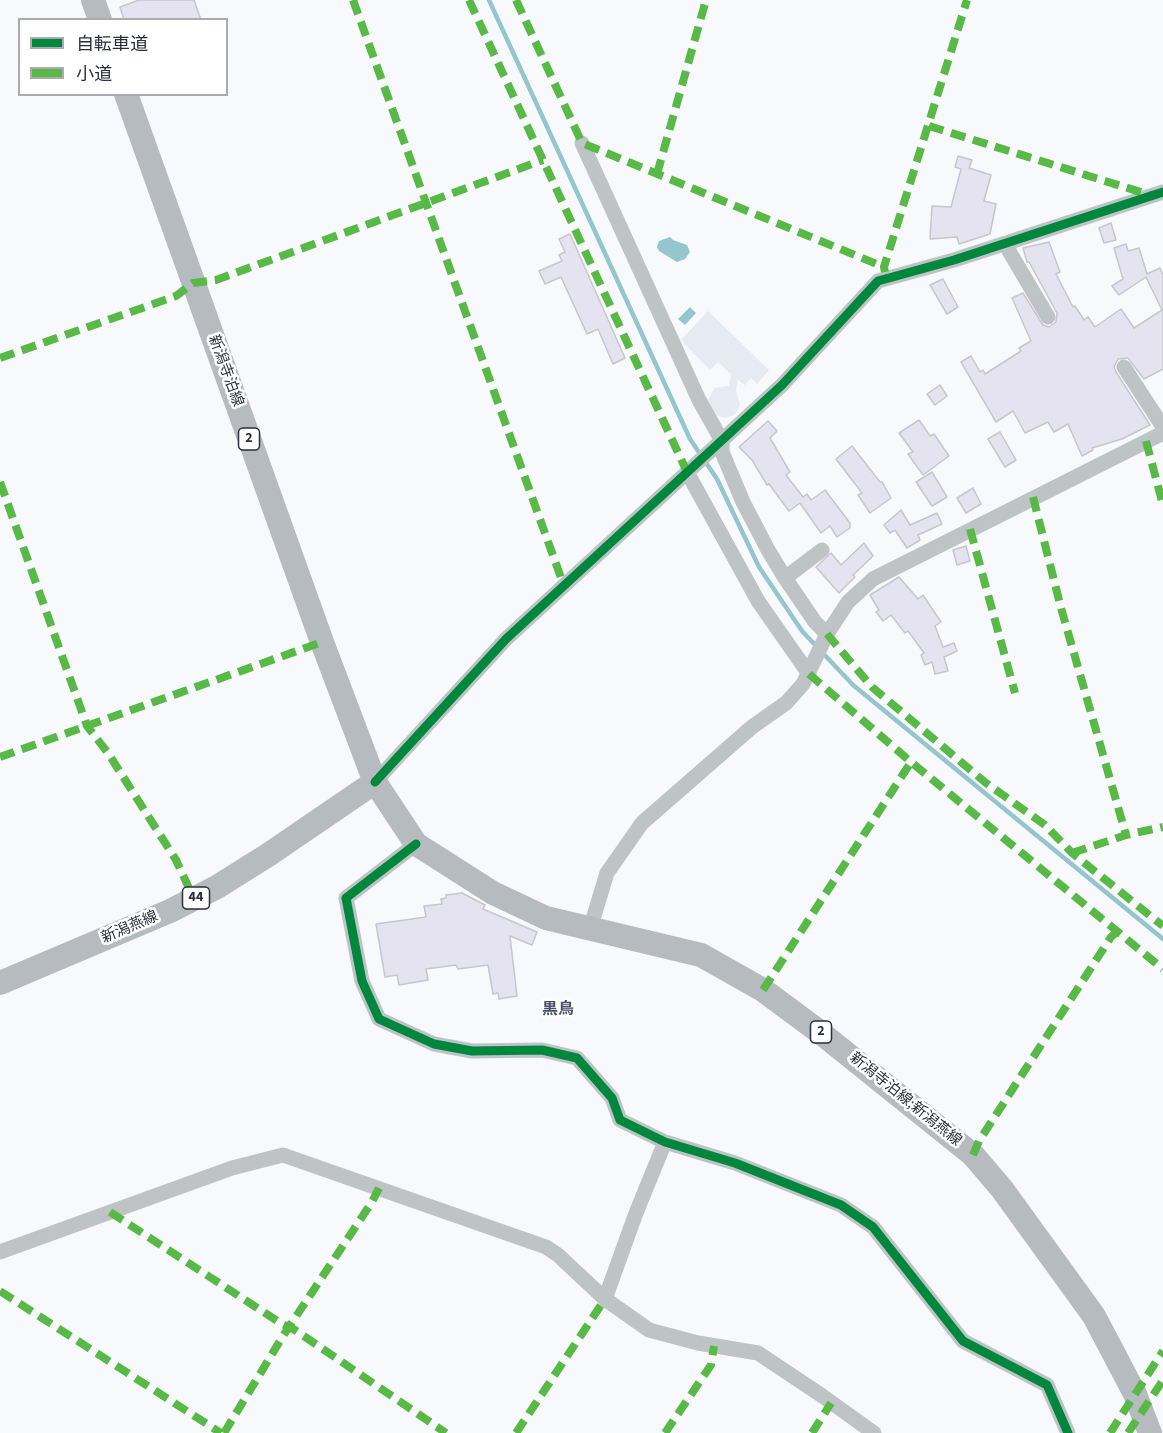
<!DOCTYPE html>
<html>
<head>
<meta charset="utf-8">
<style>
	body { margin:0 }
	#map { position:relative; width:1163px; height:1433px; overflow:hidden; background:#f7f9fc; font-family:"Source Sans 3","Noto Sans JP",sans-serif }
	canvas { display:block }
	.legend { position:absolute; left:18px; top:18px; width:210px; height:78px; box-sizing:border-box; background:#fff; border:2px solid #aaacb0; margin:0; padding:8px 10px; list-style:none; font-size:18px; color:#2b2f39 }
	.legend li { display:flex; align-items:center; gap:12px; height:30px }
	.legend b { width:30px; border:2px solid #aaacb0 }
</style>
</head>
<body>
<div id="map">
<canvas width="1163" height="1433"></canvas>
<ul class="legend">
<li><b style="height:8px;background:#00873e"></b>自転車道</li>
<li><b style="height:8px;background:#58b947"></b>小道</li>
</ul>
</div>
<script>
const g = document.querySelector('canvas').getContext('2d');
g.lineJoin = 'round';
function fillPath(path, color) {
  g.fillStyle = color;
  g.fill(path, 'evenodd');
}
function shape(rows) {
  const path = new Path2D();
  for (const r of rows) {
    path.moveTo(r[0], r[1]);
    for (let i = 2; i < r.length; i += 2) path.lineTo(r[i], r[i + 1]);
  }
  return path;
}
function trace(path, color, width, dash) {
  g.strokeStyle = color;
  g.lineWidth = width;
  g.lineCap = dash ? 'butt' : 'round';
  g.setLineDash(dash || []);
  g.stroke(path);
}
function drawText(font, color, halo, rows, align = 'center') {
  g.font = font + ' "Source Sans 3","Noto Sans JP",sans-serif';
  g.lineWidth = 5;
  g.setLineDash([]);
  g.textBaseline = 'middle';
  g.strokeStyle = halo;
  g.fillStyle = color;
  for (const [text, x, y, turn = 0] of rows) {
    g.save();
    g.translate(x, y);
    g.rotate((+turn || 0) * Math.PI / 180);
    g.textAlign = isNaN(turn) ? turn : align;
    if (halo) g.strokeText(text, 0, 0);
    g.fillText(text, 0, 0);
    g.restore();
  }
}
const built = shape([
	[708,311,769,370,757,384,751,378,745,385,738,380,736,390,740,405,735,414,726,418,715,415,708,400,714,388,729,386,731,374,718,362,710,370,681,340]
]);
const water = shape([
	[670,237,673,240,687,245,690,252,685,259,677,262,659,251,657,247,659,241],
	[690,307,696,313,685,325,678,319]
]);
const stream = shape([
	[489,0,690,439,717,479,759,567,802,631,853,685,1163,939]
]);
const building = shape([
	[139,0,194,0,201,20,124,20,120,7,139,0],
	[958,156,972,160,969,168,991,175,984,201,996,204,990,234,959,244,957,237,930,239,932,206,951,207,961,169,955,167,958,156],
	[1111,223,1116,240,1104,243,1099,228,1111,223],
	[570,234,625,358,613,364,598,329,587,334,561,277,545,284,539,271,562,261,559,255,565,252,559,239,570,234],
	[1049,242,1060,272,1056,274,1073,307,1075,306,1084,320,1088,317,1095,327,1121,309,1134,328,1162,310,1146,277,1119,295,1112,286,1123,279,1114,248,1126,244,1128,251,1139,248,1147,274,1160,268,1163,275,1163,369,1144,379,1128,358,1118,359,1114,367,1116,372,1150,425,1122,439,1092,448,1093,450,1082,456,1068,424,1054,432,1048,422,1025,433,1013,411,996,422,961,362,971,356,980,372,983,370,985,374,1021,351,1019,348,1031,341,1012,298,1023,293,1043,325,1049,327,1056,322,1057,313,1029,262,1027,262,1023,248,1049,242],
	[943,279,958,307,947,314,930,285,943,279],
	[940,385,947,396,935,405,927,394,940,385],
	[919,420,930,436,934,434,949,456,923,475,908,454,913,452,899,433,919,420],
	[768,421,777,431,770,438,790,472,786,475,803,497,807,494,811,500,825,490,850,523,850,528,837,537,830,526,821,533,800,503,789,511,769,484,767,485,752,460,739,447,768,421],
	[1000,432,1016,460,1005,467,988,439,1000,432],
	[852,446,880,482,882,482,891,498,870,513,858,495,862,493,836,459,852,446],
	[932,472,947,497,932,506,916,482,932,472],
	[973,488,981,504,966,513,957,498,973,488],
	[901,510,910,525,937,513,942,524,918,535,920,540,907,548,895,530,890,533,884,525,901,510],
	[864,543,873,556,853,575,855,577,839,593,816,567,831,553,841,565,864,543],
	[966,546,970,561,957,565,953,550,966,546],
	[899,577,918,599,923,595,941,622,935,626,943,647,954,643,957,651,944,657,948,671,935,674,932,662,925,665,921,655,924,653,908,631,905,633,891,615,883,621,876,612,879,610,870,595,899,577],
	[462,893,485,905,483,909,537,932,532,945,510,936,517,996,499,999,498,993,493,994,488,965,458,969,456,965,426,969,428,980,399,985,397,975,385,977,376,924,426,917,424,906,442,904,441,899,446,898,446,895,462,893]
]);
const street = shape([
	[582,143,699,400,722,441,722,452,743,502,768,550,785,578],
	[1009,242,1009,251,1048,317],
	[1124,367,1163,427],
	[687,472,758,601,809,674],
	[822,550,785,578,815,622,827,634],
	[375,782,506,639,782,385,878,281,954,260,1163,192],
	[416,844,346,898,362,981,379,1019,434,1044,472,1051,542,1050,577,1058,612,1098,620,1120,665,1142,735,1163,841,1205,873,1227,963,1341,1047,1385,1068,1433],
	[590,929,607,873,642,823,752,727,786,703,803,684,827,634,848,602,873,579,1163,433],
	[0,1252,232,1168,283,1155,546,1247,558,1255,605,1299,649,1330,698,1343,758,1353,821,1395,874,1433],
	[605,1299,636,1213,665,1142]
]);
const primary = shape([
	[93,0,100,20],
	[126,94,322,642,375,782,416,844,493,893,546,918,701,955,763,990,821,1033,973,1155,1002,1189,1094,1316,1135,1394,1150,1433],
	[0,983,170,911,217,887,268,855,375,782]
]);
const quiet = shape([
	[353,0,564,586],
	[469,0,687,472],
	[516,0,582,143,884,267],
	[929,126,1150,195],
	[657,174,706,0],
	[885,272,884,267,967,0],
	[0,358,176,296,193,283,216,280,543,160],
	[1146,441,1163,505],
	[0,482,87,726,108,753,176,860,194,899],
	[1033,497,1061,608,1126,835],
	[970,529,1015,693],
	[827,634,872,687,986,783,1045,825,1072,853,1163,926],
	[809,674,911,762,1163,969],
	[0,757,322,642],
	[1072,853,1126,835,1163,827],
	[763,990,911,762],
	[973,1155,979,1141,1111,937,1117,932],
	[110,1212,282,1324,295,1330,446,1433],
	[0,1291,221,1433],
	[224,1433,283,1336,372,1202,379,1188],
	[516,1433,605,1299],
	[665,1433,711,1365,714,1346],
	[812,1433,831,1403],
	[1110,1433,1163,1351],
	[1128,1433,1163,1380]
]);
const cycleway = shape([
	[375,782,506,639,782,385,878,281,954,260,1163,192],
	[416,844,346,898,362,981,379,1019,434,1044,472,1051,542,1050,577,1058,612,1098,620,1120,665,1142,735,1163,841,1205,873,1227,963,1341,1047,1385,1068,1433]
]);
const shields = [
	[249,439,21],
	[196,898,27],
	[821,1032,21]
];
const shieldNames = [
	["2",249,439],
	["44",196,898],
	["2",821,1032]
];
const streetNames = [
	["新潟寺泊線",225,371,70],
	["新潟燕線",130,928,-23],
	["新潟寺泊線;新潟燕線",905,1100,39]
];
const neighbourhoodNames = [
	["黒鳥",558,1010]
];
fillPath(built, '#e6eaf3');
fillPath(water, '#95c5cd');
trace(stream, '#95c5cd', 4.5);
fillPath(building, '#e5e3ef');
trace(building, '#c7c6cd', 1.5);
trace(street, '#bec3c5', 15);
trace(primary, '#b6bbbf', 24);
trace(quiet, '#58b947', 8, [15, 8]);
trace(cycleway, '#00873e', 9);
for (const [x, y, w] of shields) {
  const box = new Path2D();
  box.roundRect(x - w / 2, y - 11, w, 22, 4.5);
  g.fillStyle = '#fff';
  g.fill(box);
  trace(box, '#2b2f39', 1.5);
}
drawText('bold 14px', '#2b2f39', null, shieldNames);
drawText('15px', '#2b2f39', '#fff', streetNames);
drawText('bold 16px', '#475066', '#fff', neighbourhoodNames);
</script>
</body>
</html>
